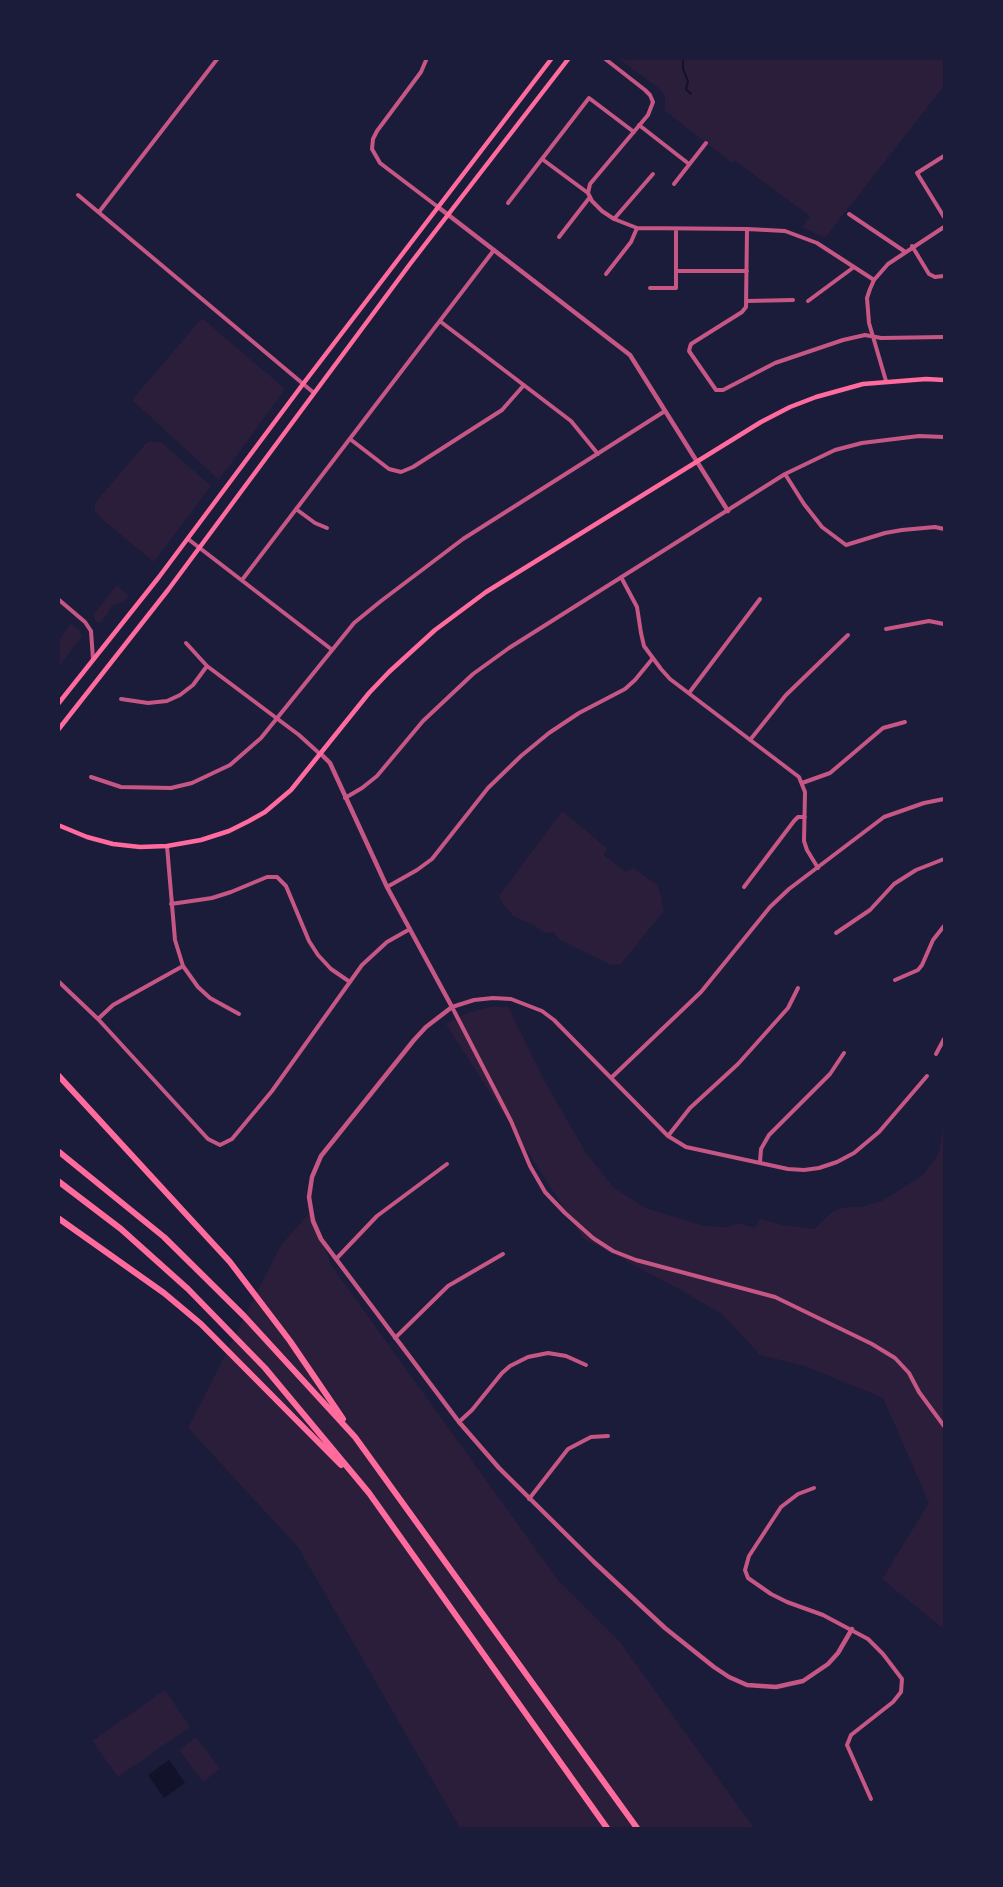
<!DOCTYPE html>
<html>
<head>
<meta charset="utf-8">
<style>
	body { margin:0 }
	#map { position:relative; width:1003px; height:1887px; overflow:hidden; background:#1b1b3a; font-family:Barlow,sans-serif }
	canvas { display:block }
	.frame { position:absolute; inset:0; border:60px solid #1b1b3a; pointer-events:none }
</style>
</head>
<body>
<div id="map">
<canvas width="1003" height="1887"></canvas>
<div class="frame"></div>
</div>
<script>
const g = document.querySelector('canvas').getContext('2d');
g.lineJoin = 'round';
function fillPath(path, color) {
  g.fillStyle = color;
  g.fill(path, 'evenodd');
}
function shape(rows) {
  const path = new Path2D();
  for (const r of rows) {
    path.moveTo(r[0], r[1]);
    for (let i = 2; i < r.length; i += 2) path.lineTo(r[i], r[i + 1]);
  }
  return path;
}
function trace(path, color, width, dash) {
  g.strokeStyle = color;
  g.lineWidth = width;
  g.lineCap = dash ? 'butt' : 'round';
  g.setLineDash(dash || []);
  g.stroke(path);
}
const green = shape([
	[619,59,944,59,944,86,825,238,802,227,810,216,735,161,732,163,664,110,665,96,660,89],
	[202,318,285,389,219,480,132,400],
	[150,441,162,443,211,486,154,562,102,519,95,511,95,503,146,443],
	[117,585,129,596,123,602,112,606,102,622,96,622,93,615],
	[71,623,80,631,82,636,59,667,59,640],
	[562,811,607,848,604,855,626,872,633,868,658,885,664,911,621,964,611,965,560,940,553,932,545,933,533,925,513,916,501,901,499,896],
	[490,1007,508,1007,545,1082,587,1154,614,1188,646,1208,704,1226,726,1227,739,1223,755,1228,761,1219,783,1225,814,1229,833,1211,847,1207,861,1207,884,1200,924,1174,939,1153,944,1117,944,1629,882,1579,929,1503,883,1398,804,1366,760,1355,723,1315,686,1293,583,1238,446,1024,467,1013],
	[313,1209,331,1265,558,1580,620,1642,754,1828,460,1828,298,1547,188,1428,281,1245],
	[165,1690,190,1727,118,1777,92,1741],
	[196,1737,220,1769,203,1782,179,1750]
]);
const water = shape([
	[169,1760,185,1783,164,1798,148,1775]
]);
const stream = shape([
	[683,58,683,69,688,81,686,89,691,94]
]);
const minor = shape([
	[427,58,421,72,377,131,373,139,372,149,380,163,438,207],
	[604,58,645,90,650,95,653,102,648,115,590,184,588,193,592,201,602,211,614,219,637,228,747,229,785,231,817,243,874,280],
	[639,125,689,164],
	[944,156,917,173,944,217],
	[542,159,588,193],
	[674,184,706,143],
	[78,195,314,393],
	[508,203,589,98,634,132],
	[99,212,218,58],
	[849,214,904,251],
	[614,219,653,174],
	[747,229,746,307,742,312,691,344,690,347,689,351,716,390,723,390,775,363,843,340,865,335,881,338,944,337],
	[559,237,590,197],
	[912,246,929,274,935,277,944,276],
	[676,271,747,271],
	[606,274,631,242,637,228],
	[650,288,676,288,676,229],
	[747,301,793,300],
	[808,301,854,267],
	[441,322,571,421,598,454],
	[886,381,869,323,867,298,870,289,874,280,888,264,944,227],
	[350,439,389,469,401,472,413,467,502,410,524,385],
	[785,474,804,504,822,527,846,545,885,533,902,530,935,527,944,529],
	[296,509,315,523,327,528],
	[188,539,331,649],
	[621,577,637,607,641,633,644,646,661,669,670,679,799,777,805,792,804,841,807,850,818,868],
	[242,580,494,250],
	[58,599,85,622,91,631,93,659],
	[886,629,929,621,944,624],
	[186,643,207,666,299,735,320,754],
	[689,693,760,599],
	[121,699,148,703,167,701,180,695,193,685,207,666],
	[750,740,786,695,848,635],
	[91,777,121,787,171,788,192,783,230,765,261,738,354,623,381,601,463,539,665,411],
	[802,783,830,773,883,728,905,722],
	[345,798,362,788,377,776,423,721,473,674,509,648,785,474,835,450,862,443,919,436,944,437],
	[167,846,175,940,183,966,198,987,210,998,239,1014],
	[387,887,417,870,432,859,488,788,521,756,549,733,579,713,625,689,635,680,653,658],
	[744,887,794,821,798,817,805,817],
	[171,904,212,898,231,892,267,877,277,877,286,886,309,941,318,955,331,969,350,982],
	[836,933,870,910,894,884,916,870,944,859],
	[895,980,918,970,922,965,933,940,944,926],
	[58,981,98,1019,208,1139,220,1145,232,1139,272,1091,362,965,387,942,410,929],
	[98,1019,113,1005,183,966],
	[936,1054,944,1039],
	[927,1076,879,1132,854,1153,837,1162,819,1168,804,1170,788,1169,686,1147,668,1136,554,1020,542,1011,511,999,493,998,474,1000,452,1007,511,1121,530,1166,545,1192,565,1213,593,1238,613,1251,636,1260,775,1297,872,1344,895,1358,909,1373,919,1392,944,1426],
	[611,1078,701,992,770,907,789,889,884,817,924,803,944,799],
	[668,1136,690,1108,738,1064,788,1008,798,988],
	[760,1162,761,1149,769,1135,830,1074,844,1053],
	[336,1259,377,1216,447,1164],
	[395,1338,448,1286,503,1254],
	[459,1422,472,1410,502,1373,510,1366,528,1357,548,1353,566,1356,586,1365],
	[814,1488,798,1494,781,1507,749,1556,745,1570,748,1578,771,1594,787,1602,823,1615,868,1639,883,1654,902,1679,901,1692,893,1702,851,1735,847,1745,871,1799],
	[529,1499,568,1449,591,1437,608,1436]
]);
const tertiary = shape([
	[438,207,630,355,728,511],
	[321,754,330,763,387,887,452,1007,426,1027,414,1040,321,1156,312,1177,309,1197,313,1221,321,1239,459,1422,499,1468,594,1562,665,1628,714,1667,729,1677,747,1685,776,1687,803,1681,828,1664,838,1653,852,1629]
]);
const secondary = shape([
	[58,704,159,577,303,384,552,58],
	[58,730,168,590,410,264,569,58],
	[58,825,87,837,113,844,140,847,167,846,201,840,229,831,249,821,265,812,291,790,369,693,389,672,435,630,486,592,761,422,790,407,816,397,863,384,926,379,944,380]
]);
const motorway = shape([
	[58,1075,230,1262,290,1341,343,1419],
	[58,1151,164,1237,244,1316,355,1437,637,1828],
	[58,1181,121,1229,188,1289,265,1368,369,1493,607,1828],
	[58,1218,164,1293,201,1324,341,1465]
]);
fillPath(green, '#2a1e3b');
fillPath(water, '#12122b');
trace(stream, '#12122b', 2);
trace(minor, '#c65784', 4);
trace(tertiary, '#c65784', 4.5);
trace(secondary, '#ff6b9d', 4.5);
trace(motorway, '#ff6b9d', 6);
</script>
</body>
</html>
